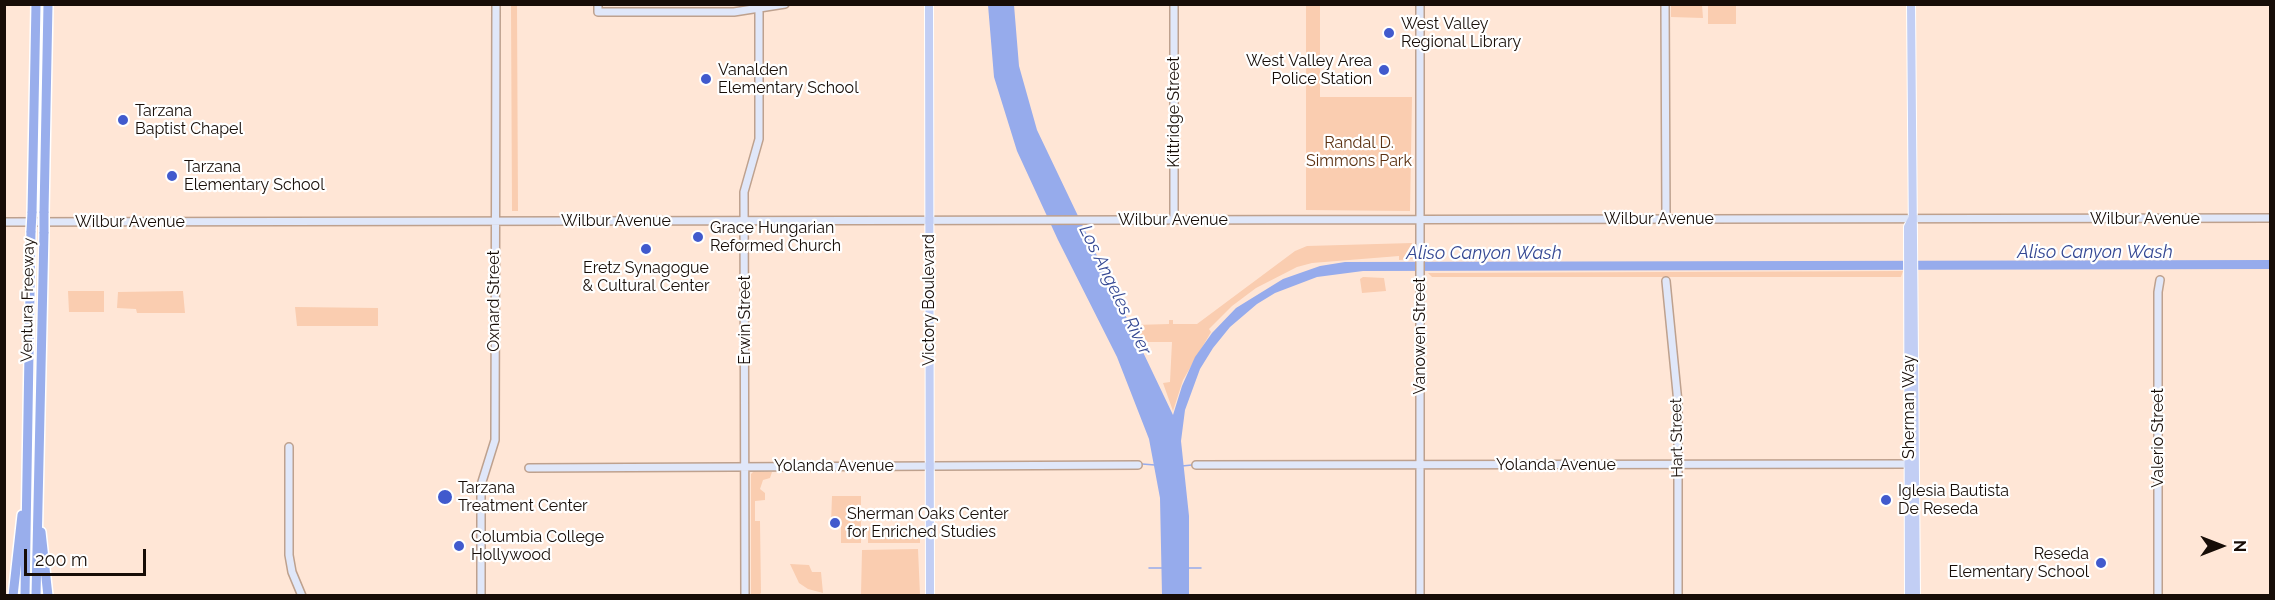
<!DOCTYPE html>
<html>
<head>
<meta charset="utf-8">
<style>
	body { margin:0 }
	#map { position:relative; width:2275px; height:600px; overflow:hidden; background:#ffe6d6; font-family:Raleway,sans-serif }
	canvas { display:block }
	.frame { position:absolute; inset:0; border:6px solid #170d07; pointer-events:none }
	.north { position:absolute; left:2191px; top:516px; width:60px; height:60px; -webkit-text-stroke:4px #fff; paint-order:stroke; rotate:90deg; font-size:16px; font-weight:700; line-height:24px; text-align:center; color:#170d07 }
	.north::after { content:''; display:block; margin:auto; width:21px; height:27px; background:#170d07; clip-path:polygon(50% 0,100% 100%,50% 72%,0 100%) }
	.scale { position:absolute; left:24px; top:549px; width:122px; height:27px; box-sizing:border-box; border:3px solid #170d07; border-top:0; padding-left:8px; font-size:18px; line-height:21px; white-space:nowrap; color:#170d07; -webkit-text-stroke:4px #fff; paint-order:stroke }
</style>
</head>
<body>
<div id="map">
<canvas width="2275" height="600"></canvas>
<div class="frame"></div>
<div class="north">N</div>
<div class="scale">200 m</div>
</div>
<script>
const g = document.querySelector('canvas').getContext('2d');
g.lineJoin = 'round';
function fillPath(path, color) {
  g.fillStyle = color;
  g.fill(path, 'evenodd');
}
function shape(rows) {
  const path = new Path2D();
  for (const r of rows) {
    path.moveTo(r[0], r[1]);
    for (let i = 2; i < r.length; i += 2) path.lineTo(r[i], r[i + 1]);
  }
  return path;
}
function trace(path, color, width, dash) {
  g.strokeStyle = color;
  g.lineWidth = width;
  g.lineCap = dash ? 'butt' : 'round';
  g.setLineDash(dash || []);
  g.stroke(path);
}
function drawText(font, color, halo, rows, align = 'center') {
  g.font = font + ' Raleway,sans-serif';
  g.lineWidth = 4.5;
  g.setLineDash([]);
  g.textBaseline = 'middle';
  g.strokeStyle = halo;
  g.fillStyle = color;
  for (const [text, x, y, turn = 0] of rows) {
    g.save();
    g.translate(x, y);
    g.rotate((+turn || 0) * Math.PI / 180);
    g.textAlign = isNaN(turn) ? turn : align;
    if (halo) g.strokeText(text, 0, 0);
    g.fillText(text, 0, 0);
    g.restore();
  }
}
const green = shape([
	[511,5,517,5,518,211,512,211],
	[1306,5,1320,5,1320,97,1412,97,1410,211,1306,210],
	[1671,5,1702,5,1703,18,1671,17],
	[1708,6,1736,6,1736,24,1708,24],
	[1412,243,1413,259,1399,260,1399,256,1312,263,1297,267,1256,288,1232,306,1209,329,1211,332,1183,380,1173,411,1163,383,1170,382,1172,342,1144,342,1135,325,1169,324,1169,320,1173,320,1173,324,1197,324,1295,251,1307,246],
	[1903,271,1901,277,1432,277,1428,273],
	[1363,277,1384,278,1386,291,1362,293,1360,279],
	[68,291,104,291,104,312,69,312],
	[183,291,185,313,137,313,136,309,117,308,118,292],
	[295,307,378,308,378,326,297,326],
	[754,471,772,472,770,478,763,480,760,489,765,493,765,500,755,501,755,521,760,521,761,593,758,596,751,595,751,474],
	[832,496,861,496,861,543,841,543,841,524,831,524],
	[868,527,920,527,920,543,868,543],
	[918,549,920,595,861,595,862,550],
	[790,564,809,565,812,572,821,572,823,593,808,589,799,583]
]);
const water = shape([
	[988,5,1014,5,1019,66,1037,130,1173,415,1182,386,1195,357,1212,333,1236,308,1283,279,1320,266,1345,262,2270,260,2270,269,1363,271,1317,277,1275,293,1257,304,1230,327,1213,348,1200,369,1185,410,1181,441,1189,516,1189,595,1162,595,1160,498,1149,439,1117,357,1058,240,1017,151,994,77]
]);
const stream = shape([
	[1142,464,1155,465],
	[1182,466,1192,465],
	[1149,568,1163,568],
	[1189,568,1201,568]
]);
const secondary = shape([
	[598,4,598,12,734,12,785,4],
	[1420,4,1420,596],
	[1665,4,1666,219],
	[1174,220,1174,4],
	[4,222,2270,218],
	[1666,281,1678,403,1678,596],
	[289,447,289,555,292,572,302,596],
	[1196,465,1913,464],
	[529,468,1138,465],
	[481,596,481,485,495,440,496,4],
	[745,596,744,192,759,139,759,10],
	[2158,596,2158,292,2160,280]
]);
const primary = shape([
	[929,4,930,596],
	[1911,4,1916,596],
	[1909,596,1908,227,1912,219]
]);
const highway = shape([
	[32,213,36,4],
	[44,213,48,4],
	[41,532,48,596],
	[13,596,22,515],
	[25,596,31,231],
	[36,596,44,232]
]);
const highwayBridge = shape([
	[31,231,32,213],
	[44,232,44,213]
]);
const markers = [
	[1389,33,6,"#415acd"],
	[1384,70,6,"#415acd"],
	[706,79,6,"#415acd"],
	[123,120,6,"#415acd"],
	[172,176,6,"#415acd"],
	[698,237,6,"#415acd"],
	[646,249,6,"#415acd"],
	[445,497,8,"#415acd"],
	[1886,500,6,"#415acd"],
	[835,523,6,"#415acd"],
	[459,546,6,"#415acd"],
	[2101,563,6,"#415acd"]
];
const poiNames = [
	["West Valley",1401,24],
	["Regional Library",1401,42],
	["West Valley Area",1372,61,"right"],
	["Police Station",1372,79,"right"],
	["Vanalden",718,70],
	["Elementary School",718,88],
	["Tarzana",135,111],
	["Baptist Chapel",135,129],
	["Tarzana",184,167],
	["Elementary School",184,185],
	["Grace Hungarian",710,228],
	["Reformed Church",710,246],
	["Eretz Synagogue",646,268,"center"],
	["& Cultural Center",646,286,"center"],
	["Tarzana",458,488],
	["Treatment Center",458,506],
	["Iglesia Bautista",1898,491],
	["De Reseda",1898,509],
	["Sherman Oaks Center",847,514],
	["for Enriched Studies",847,532],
	["Columbia College",471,537],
	["Hollywood",471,555],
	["Reseda",2089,554,"right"],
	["Elementary School",2089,572,"right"]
];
const streetNames = [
	["Kittridge Street",1174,112,-90],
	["Wilbur Avenue",1659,219],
	["Wilbur Avenue",2145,219],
	["Wilbur Avenue",1173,220],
	["Wilbur Avenue",616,221],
	["Wilbur Avenue",130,222],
	["Ventura Freeway",28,300,-89],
	["Victory Boulevard",929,300,-90],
	["Oxnard Street",494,301,-90],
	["Erwin Street",745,320,-90],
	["Vanowen Street",1420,336,-90],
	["Sherman Way",1909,407,-90],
	["Hart Street",1677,438,-91],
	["Valerio Street",2158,438,-90],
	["Yolanda Avenue",1556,465],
	["Yolanda Avenue",834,466]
];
const parkNames = [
	["Randal D.",1359,143],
	["Simmons Park",1359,161]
];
const waterNames = [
	["Aliso Canyon Wash",2095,253],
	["Aliso Canyon Wash",1484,254],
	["Los Angeles River",1115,290,64]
];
fillPath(green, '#facdb0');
fillPath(water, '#96abec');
trace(stream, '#96abec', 1.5);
trace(secondary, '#bea18e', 10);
trace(primary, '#fff', 10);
trace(highway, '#fff', 12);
trace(secondary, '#e0e7f9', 7);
trace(primary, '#c2cef4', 8);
trace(highway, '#99aeec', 9);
trace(highwayBridge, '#fff', 12, []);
trace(highwayBridge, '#99aeec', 9);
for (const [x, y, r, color] of markers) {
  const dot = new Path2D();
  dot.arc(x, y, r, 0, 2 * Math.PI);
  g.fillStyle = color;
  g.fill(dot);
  trace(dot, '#fff', 2);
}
drawText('16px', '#170d07', '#fff', poiNames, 'left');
drawText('16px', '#170d07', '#fff', streetNames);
drawText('16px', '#5b3111', '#fff', parkNames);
drawText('italic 18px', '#354893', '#fff', waterNames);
</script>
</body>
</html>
